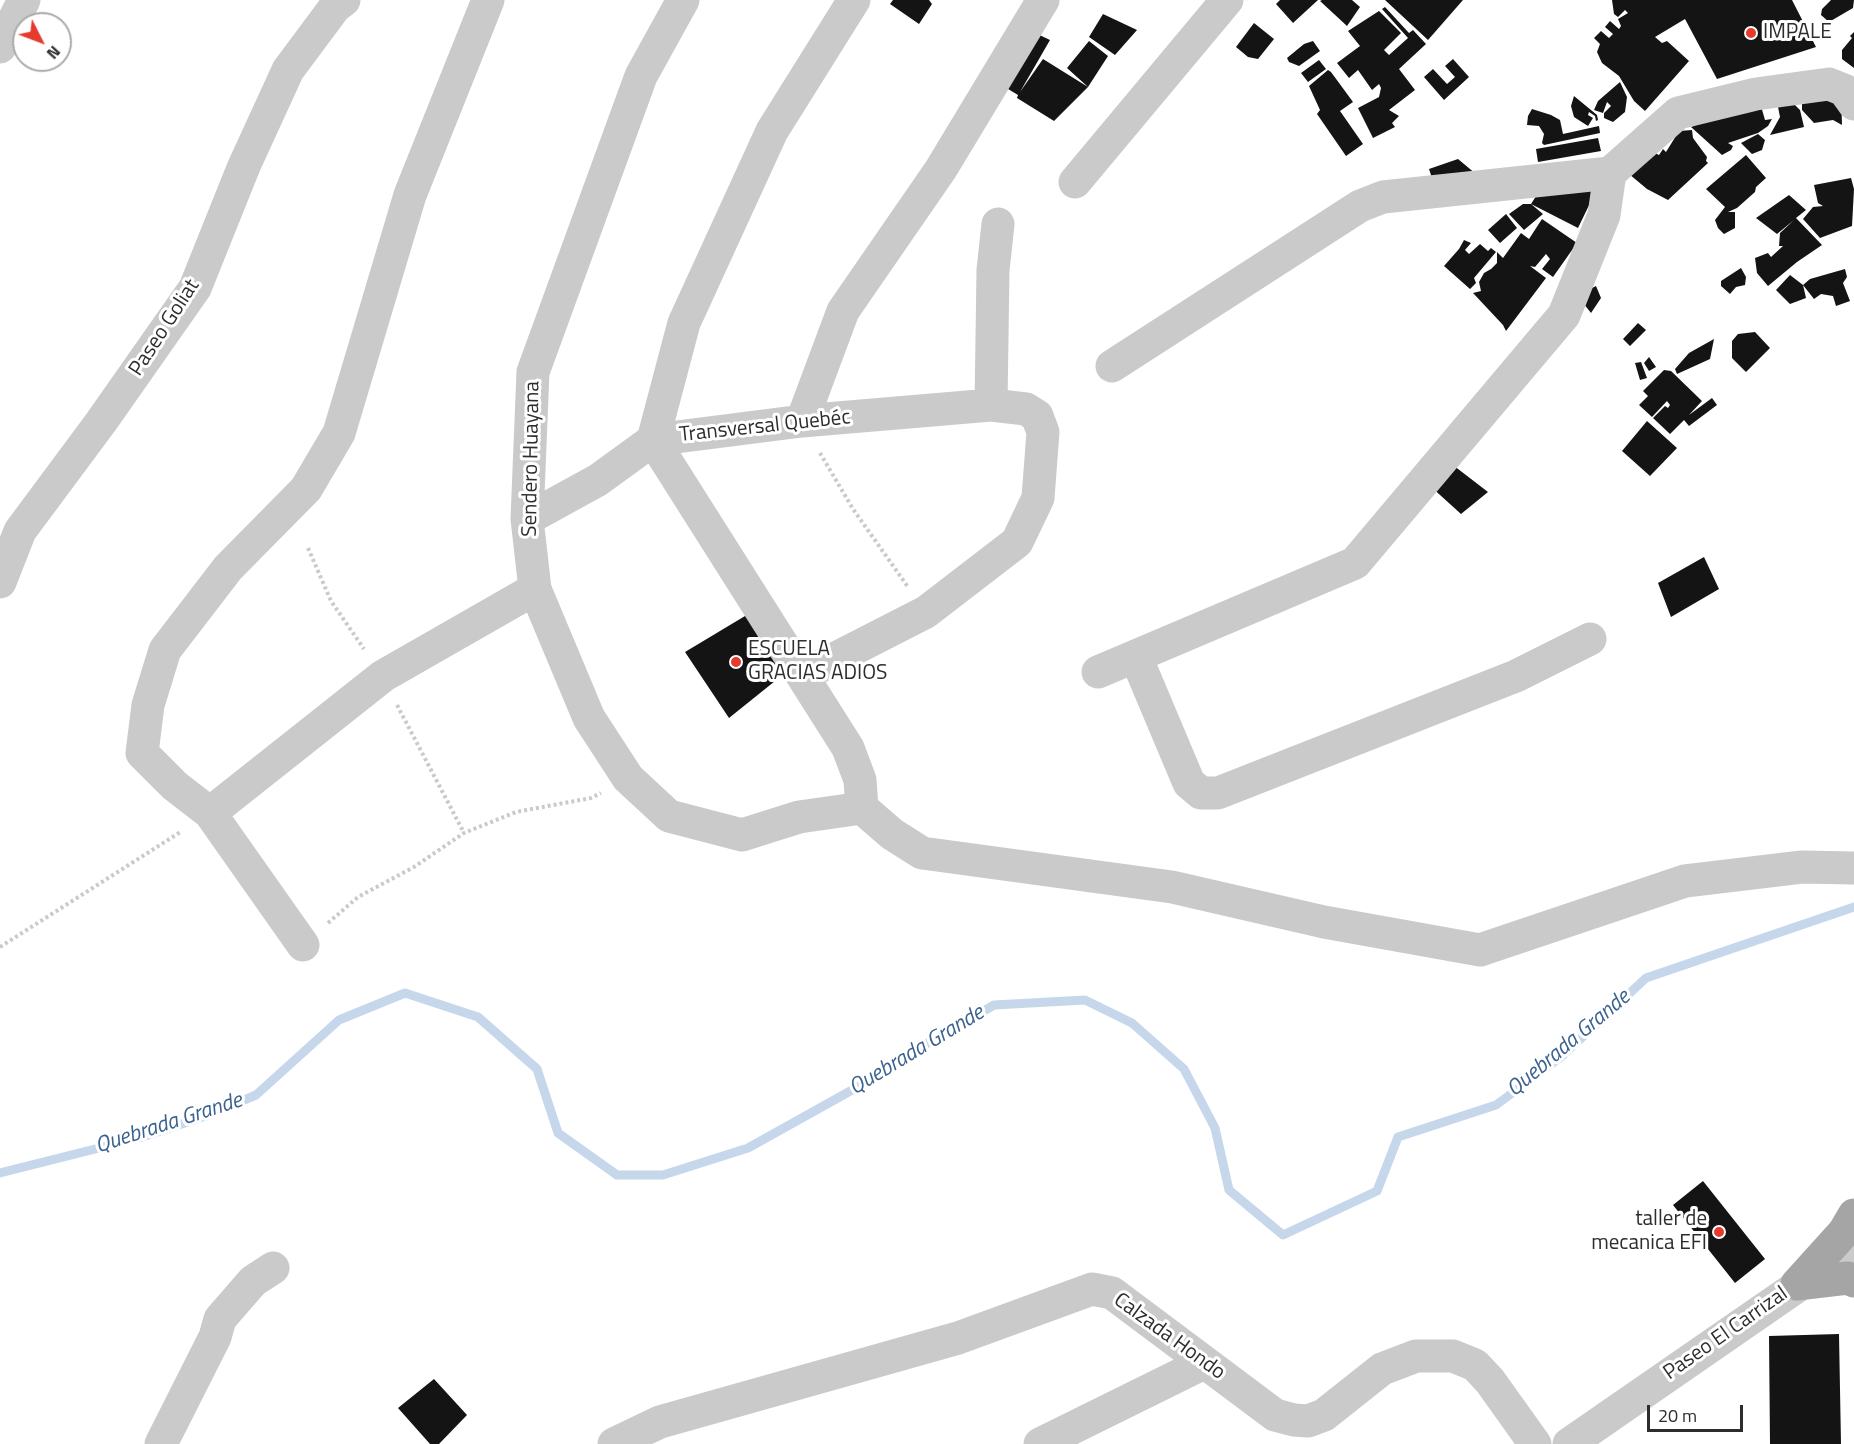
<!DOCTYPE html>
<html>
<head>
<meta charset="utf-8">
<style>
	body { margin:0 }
	#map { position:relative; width:1854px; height:1444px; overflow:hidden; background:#fff; font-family:"Titillium Web",sans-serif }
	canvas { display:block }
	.north { position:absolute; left:12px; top:12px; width:60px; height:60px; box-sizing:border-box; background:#fff; border:2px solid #ababab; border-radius:50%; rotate:132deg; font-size:16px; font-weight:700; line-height:24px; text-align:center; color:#2d2d2d }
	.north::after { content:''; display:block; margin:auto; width:21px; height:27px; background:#e63a2d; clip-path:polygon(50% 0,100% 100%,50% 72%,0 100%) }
	.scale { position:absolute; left:1647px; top:1405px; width:96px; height:27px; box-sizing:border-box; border:3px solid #2d2d2d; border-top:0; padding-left:8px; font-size:18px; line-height:21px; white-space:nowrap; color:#2d2d2d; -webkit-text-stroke:4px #fff; paint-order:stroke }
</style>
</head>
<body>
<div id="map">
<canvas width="1854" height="1444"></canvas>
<div class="north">N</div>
<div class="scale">20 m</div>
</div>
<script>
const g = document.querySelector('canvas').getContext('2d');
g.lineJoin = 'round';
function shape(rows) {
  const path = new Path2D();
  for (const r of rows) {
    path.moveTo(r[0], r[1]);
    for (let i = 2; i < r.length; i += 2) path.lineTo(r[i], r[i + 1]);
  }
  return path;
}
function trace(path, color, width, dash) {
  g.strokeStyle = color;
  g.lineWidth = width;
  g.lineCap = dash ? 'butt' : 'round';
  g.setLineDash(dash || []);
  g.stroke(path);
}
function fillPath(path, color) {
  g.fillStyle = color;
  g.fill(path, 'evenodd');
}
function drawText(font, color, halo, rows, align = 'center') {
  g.font = font + ' "Titillium Web",sans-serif';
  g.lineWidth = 6;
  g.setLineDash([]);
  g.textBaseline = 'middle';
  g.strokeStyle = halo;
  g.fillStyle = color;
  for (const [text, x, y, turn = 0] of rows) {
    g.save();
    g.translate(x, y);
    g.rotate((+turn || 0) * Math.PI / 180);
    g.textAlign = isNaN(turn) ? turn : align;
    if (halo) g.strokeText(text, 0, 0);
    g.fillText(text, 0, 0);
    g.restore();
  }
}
const stream = shape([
	[0,1173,139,1138,206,1116,256,1095,339,1020,405,993,478,1017,537,1069,558,1133,617,1175,663,1175,748,1148,879,1075,926,1044,994,1005,1085,1000,1132,1023,1184,1069,1215,1128,1229,1190,1283,1235,1377,1191,1398,1137,1496,1105,1561,1057,1646,978,1854,907]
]);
const building = shape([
	[893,0,929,0,932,4,919,24,890,4],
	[1280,0,1318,0,1293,23,1276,4],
	[1322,0,1352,0,1360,7,1347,26,1320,1],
	[1385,0,1463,0,1428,40],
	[1612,0,1792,0,1816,47,1717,79,1685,19,1655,37,1662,43,1667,41,1689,61,1645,111,1634,101,1619,76,1602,63,1597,52,1600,44,1594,38,1601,31,1609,38,1613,34,1605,27,1610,21,1619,29,1621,26,1618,19,1628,13,1625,10,1618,17,1614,14],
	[1831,0,1854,0,1853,8,1829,22,1821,15,1822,9],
	[1385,7,1409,33,1413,30,1426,44,1399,69,1415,90,1389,110,1399,116,1392,123,1395,127,1373,138,1358,108,1379,97,1381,88,1379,84,1372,90,1358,70,1349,78,1337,63,1360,46,1348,31,1379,11,1401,33,1384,50,1389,55,1408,38,1382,9],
	[1103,14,1137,30,1115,55,1089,37],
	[1254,23,1274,39,1258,59,1248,57,1236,47],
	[1031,31,1050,40,1020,92,1043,59,1088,87,1054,121,1017,98,1018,95,998,83],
	[1854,32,1854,68,1842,59,1842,50,1852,38,1850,36],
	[1089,41,1108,56,1088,87,1067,68],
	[1313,41,1320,51,1299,66,1289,62,1287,58,1304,44],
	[1453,59,1469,77,1444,100,1424,77,1433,69,1447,84,1455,77,1445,66],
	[1319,60,1326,69,1308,82,1301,73],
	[1328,70,1331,72,1353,102,1340,111,1363,144,1346,156,1317,114,1320,110,1309,86],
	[1620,82,1627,97,1625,112,1613,122,1604,118,1604,113,1611,106,1607,102,1603,113,1594,110,1598,101],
	[1841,91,1842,125,1833,120,1814,123,1802,110,1802,92],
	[1574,96,1597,115,1598,120,1596,121,1595,116,1589,112,1588,115,1593,118,1588,126,1574,117,1571,106],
	[1759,99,1765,120,1772,119,1768,126,1758,133,1728,143,1733,146,1731,150,1722,155,1691,127],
	[1790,100,1800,110,1804,127,1770,135,1780,117,1777,102],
	[1532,109,1551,115,1560,120,1563,134,1599,126,1600,133,1544,145,1542,143,1544,134,1539,126,1527,125,1528,116],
	[1692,130,1693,138,1707,157,1706,161,1708,163,1668,200,1647,189,1629,174,1653,152,1659,155,1663,149,1666,152,1679,131],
	[1758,134,1765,140,1762,150,1752,154,1741,143],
	[1598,138,1601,151,1538,162,1536,149],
	[1746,155,1766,178,1756,187,1755,192,1737,208,1728,212,1735,212,1735,228,1724,234,1718,228,1715,220,1725,207,1706,189],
	[1458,159,1476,174,1432,178,1429,169],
	[1851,178,1854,189,1852,226,1820,238,1803,219,1813,207,1823,206,1818,203,1814,185],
	[1597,180,1594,195,1578,228,1531,204,1543,214,1524,230,1509,214,1523,204,1531,204,1538,193],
	[1789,195,1806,210,1796,218,1822,245,1797,262,1768,286,1757,273,1755,258,1768,253,1771,257,1783,246,1779,246,1780,233,1794,220,1777,234,1756,218],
	[1506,214,1517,228,1500,243,1488,230],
	[1542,219,1577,243,1553,277,1542,269,1550,259,1546,254,1535,267,1530,266,1546,278,1506,331,1503,325,1473,293,1481,291,1479,282,1484,273,1491,269,1497,263,1497,252,1503,258,1521,233,1529,239],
	[1464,240,1471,243,1465,250,1469,254,1480,244,1488,251,1491,248,1496,252,1474,278,1476,283,1470,289,1444,266,1459,249],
	[1741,268,1746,277,1745,285,1736,287,1730,294,1721,286,1721,281],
	[1845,269,1847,277,1843,283,1850,301,1836,306,1833,296,1821,294,1814,299,1803,285,1810,279],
	[1790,275,1803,285,1806,298,1790,304,1776,290],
	[1596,286,1601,298,1591,313,1580,299,1582,293],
	[1638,323,1646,330,1630,346,1623,339],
	[1755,332,1770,348,1746,372,1732,358,1732,341,1738,334],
	[1714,339,1710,359,1677,374,1675,369,1689,353],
	[1649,357,1656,367,1649,371,1644,363],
	[1641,362,1647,378,1640,380,1635,363],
	[1664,370,1671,371,1702,401,1689,415,1712,398,1717,405,1689,426,1684,420,1670,434,1653,418,1665,406,1668,408,1670,405,1667,401,1652,417,1639,405,1648,396,1643,391],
	[1647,421,1677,448,1650,476,1622,451],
	[1449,462,1488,492,1461,514,1429,485],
	[1704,557,1719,589,1671,617,1658,583],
	[750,613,785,673,729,718,685,652],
	[1703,1181,1765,1259,1735,1283,1673,1205],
	[1839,1334,1841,1444,1770,1444,1769,1336],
	[434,1379,467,1415,439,1444,430,1444,398,1408]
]);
const path = shape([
	[820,453,853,509,908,587],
	[308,548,331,601,364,649],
	[397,705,464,833],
	[328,923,358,897,414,867,464,833,516,812,591,798,601,793],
	[0,947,182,831]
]);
const minor = shape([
	[683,0,641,76,533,372,527,519,535,589,589,718,628,778,669,816,742,835,799,817,862,808],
	[854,0,772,131,684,323,653,440,848,748,860,780,862,808,892,834,922,853,1172,887,1324,922,1480,950,1685,881,1802,867,1854,868],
	[0,47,24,0],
	[1075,182,1227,0],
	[1112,366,1360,206,1383,197,1610,173],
	[991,405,993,270,998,224],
	[802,421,843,311,941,169,1043,0],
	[527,519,598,480,653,440,802,421,991,405,1026,409,1037,416,1043,432,1038,498,1017,542,926,612,803,675],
	[0,582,20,531,101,422,195,288,244,166,288,70,335,7,344,0],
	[1136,657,1189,783,1201,793,1218,793,1516,676,1590,639],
	[1098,672,1355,563,1564,315,1604,215,1610,173,1678,113,1756,94,1829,84,1844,90,1854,104],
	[210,813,383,676,535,589],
	[303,945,210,813,175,786,142,753,148,705,165,650,228,568,306,489,339,433,410,195,488,0],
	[161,1444,215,1337,220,1319,253,1281,273,1268],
	[614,1444,660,1422,958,1338,1092,1289,1112,1293,1275,1415,1294,1420,1308,1421,1324,1415,1382,1369,1416,1356,1453,1356,1475,1365,1490,1381,1535,1444],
	[1040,1444,1204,1363],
	[1569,1444,1854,1247]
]);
const major = shape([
	[1797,1284,1844,1232,1854,1215],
	[1797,1284,1848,1278,1854,1281]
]);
const markers = [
	[1751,33,6,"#e63a2d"],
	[736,662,6,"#e63a2d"],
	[1719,1232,6,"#e63a2d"]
];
const poiNames = [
	["IMPALE",1763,33],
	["ESCUELA",748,650],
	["GRACIAS ADIOS",748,674],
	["taller de",1707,1220,"right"],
	["mecanica EFI",1707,1244,"right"]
];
const streetNames = [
	["Paseo Goliat",165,328,-57],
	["Transversal Quebéc",765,427,-6],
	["Sendero Huayana",532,459,-89],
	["Paseo El Carrizal",1726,1334,-35],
	["Calzada Hondo",1169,1337,36]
];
const waterNames = [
	["Quebrada Grande",1569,1044,-40],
	["Quebrada Grande",917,1051,-31],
	["Quebrada Grande",169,1124,-18]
];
trace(stream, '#c6d7eb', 9);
fillPath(building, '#141414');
trace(path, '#cacaca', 4, [3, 3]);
trace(minor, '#cacaca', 33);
trace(major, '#a5a5a5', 33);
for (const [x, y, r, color] of markers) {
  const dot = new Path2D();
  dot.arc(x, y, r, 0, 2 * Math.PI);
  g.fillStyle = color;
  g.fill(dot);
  trace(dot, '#fff', 2);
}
drawText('21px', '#2d2d2d', '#fff', poiNames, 'left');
drawText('21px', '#2d2d2d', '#fff', streetNames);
drawText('italic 22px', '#3b628f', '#fff', waterNames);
</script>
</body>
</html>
